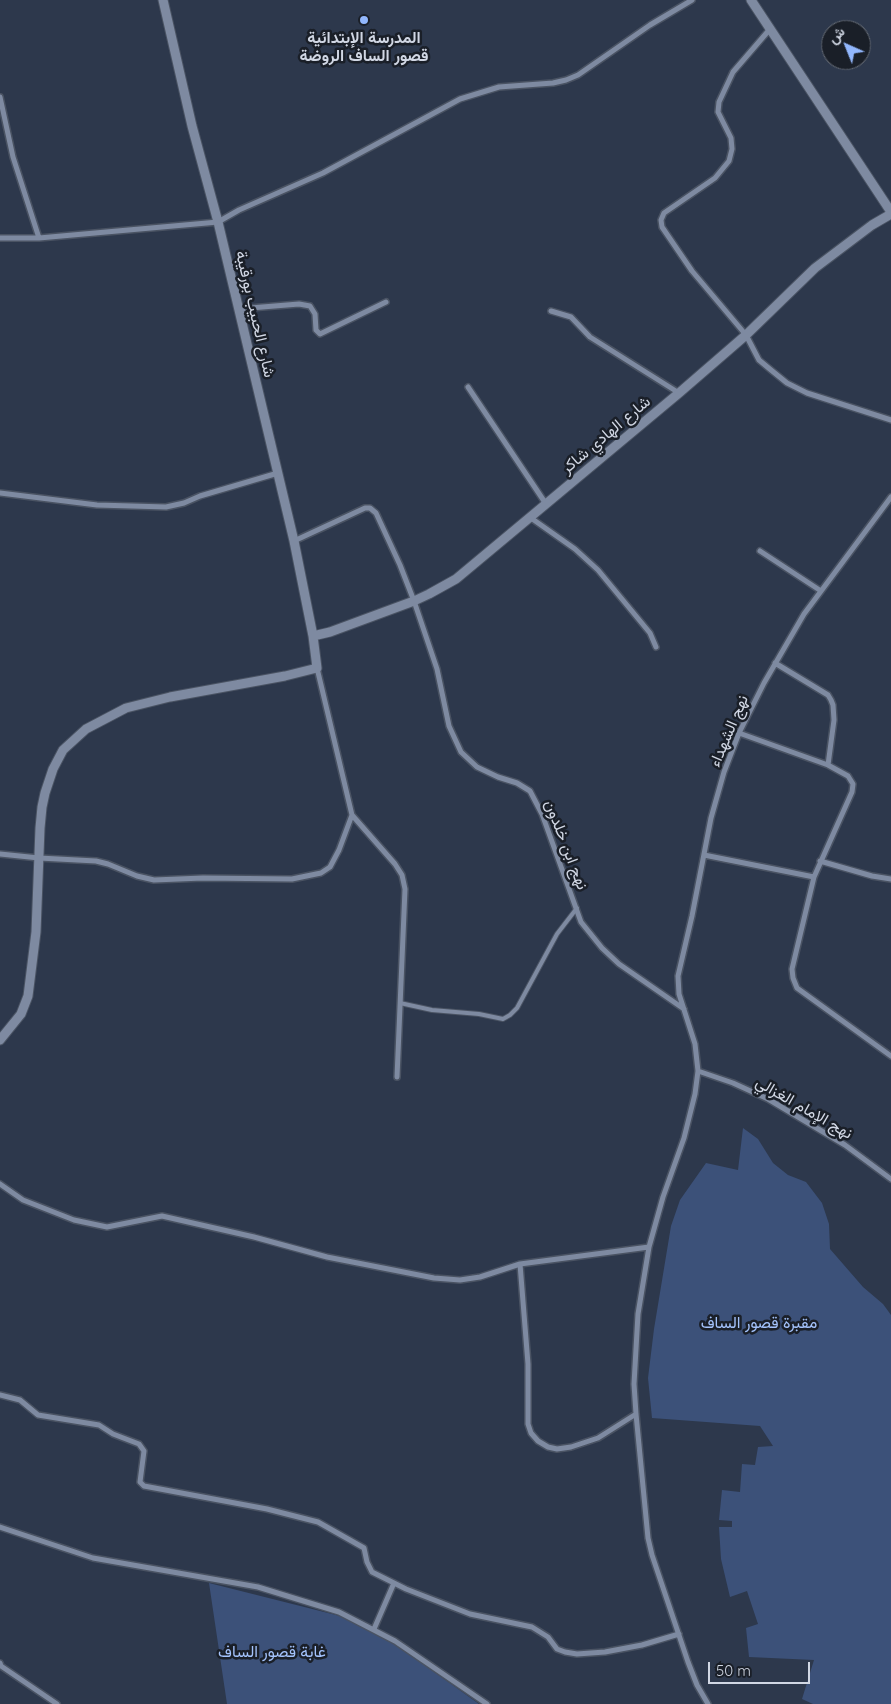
<!DOCTYPE html>
<html>
<head>
<meta charset="utf-8">
<style>
	body { margin:0 }
	#map { position:relative; width:891px; height:1704px; overflow:hidden; background:#2d384c; font-family:Quicksand,Vazirmatn,sans-serif }
	canvas { display:block }
	.north { position:absolute; left:821px; top:20px; width:50px; height:50px; box-sizing:border-box; background:#1a1f28; border:1px solid #636973; border-radius:50%; rotate:316deg; font-size:14px; font-weight:700; line-height:20px; text-align:center; color:#d1d7e4 }
	.north::after { content:''; display:block; margin:auto; width:18px; height:22px; background:#92b7fd; clip-path:polygon(50% 0,100% 100%,50% 72%,0 100%) }
	.scale { position:absolute; left:708px; top:1662px; width:102px; height:22px; box-sizing:border-box; border:2px solid #d1d7e4; border-top:0; padding-left:6px; font-size:15px; line-height:18px; white-space:nowrap; color:#d1d7e4; -webkit-text-stroke:4px #1a1f28; paint-order:stroke }
</style>
</head>
<body>
<div id="map">
<canvas width="891" height="1704"></canvas>
<div class="north">ش</div>
<div class="scale">50 m</div>
</div>
<script>
const g = document.querySelector('canvas').getContext('2d');
g.lineJoin = 'round';
function fillPath(path, color) {
  g.fillStyle = color;
  g.fill(path, 'evenodd');
}
function shape(rows) {
  const path = new Path2D();
  for (const r of rows) {
    path.moveTo(r[0], r[1]);
    for (let i = 2; i < r.length; i += 2) path.lineTo(r[i], r[i + 1]);
  }
  return path;
}
function trace(path, color, width, dash) {
  g.strokeStyle = color;
  g.lineWidth = width;
  g.lineCap = dash ? 'butt' : 'round';
  g.setLineDash(dash || []);
  g.stroke(path);
}
function drawText(font, color, halo, rows, align = 'center') {
  g.font = font + ' Quicksand,Vazirmatn,sans-serif';
  g.lineWidth = 5;
  g.setLineDash([]);
  g.textBaseline = 'middle';
  g.strokeStyle = halo;
  g.fillStyle = color;
  for (const [text, x, y, turn = 0] of rows) {
    g.save();
    g.translate(x, y);
    g.rotate((+turn || 0) * Math.PI / 180);
    g.textAlign = isNaN(turn) ? turn : align;
    if (halo) g.strokeText(text, 0, 0);
    g.fillText(text, 0, 0);
    g.restore();
  }
}
const green = shape([
	[743,1128,758,1139,773,1163,788,1175,806,1182,822,1203,829,1224,830,1249,863,1287,883,1304,891,1315,891,1704,813,1704,802,1699,814,1660,749,1657,746,1628,758,1624,747,1591,730,1597,721,1559,719,1527,732,1527,732,1521,719,1520,722,1490,740,1492,742,1464,755,1465,758,1447,773,1446,760,1426,652,1418,648,1378,654,1329,671,1226,680,1200,706,1163,738,1170],
	[209,1583,340,1616,394,1643,479,1704,227,1704]
]);
const service = shape([
	[400,1003,432,1010,479,1014,503,1019,510,1015,517,1008,557,934,577,908]
]);
const minor = shape([
	[770,29,733,72,719,102,718,112,731,138,732,149,729,161,715,178,664,213,661,220,662,227,692,271,746,335,759,360,771,370,787,383,807,393,891,420],
	[0,97,13,157,39,238],
	[0,238,39,238,218,222,239,210,323,173,460,99,499,87,553,83,566,80,578,75,650,25,692,0],
	[238,309,299,304,310,306,315,314,316,330,320,334,386,302],
	[551,311,571,317,590,337,679,393],
	[468,387,546,504],
	[0,493,97,505,166,507,184,503,200,496,278,473],
	[531,518,575,549,598,570,650,633,656,647],
	[294,541,365,508,370,508,376,513,400,565,414,601,437,669,449,726,461,752,477,767,498,777,517,783,530,791,542,814,581,922,602,948,619,964,684,1009],
	[760,551,821,591],
	[775,663,828,695,831,700,833,705,834,720,828,765],
	[317,668,352,815,395,864,402,875,405,889,397,1077],
	[0,854,39,858,96,861,108,864,137,876,154,880,203,878,292,879,321,873,330,867,339,850,352,815],
	[704,855,814,877,852,792,853,784,848,776,828,765,739,733],
	[820,861,872,876,891,879],
	[814,877,792,969,793,978,797,988,891,1056],
	[698,1071,733,1083,768,1099,845,1145,891,1179],
	[0,1184,23,1200,74,1220,107,1227,162,1216,254,1237,327,1257,434,1278,460,1280,480,1277,520,1264,649,1247],
	[520,1264,528,1364,528,1424,531,1433,538,1441,548,1447,557,1449,571,1447,598,1438,636,1414],
	[0,1395,20,1400,38,1415,99,1425,113,1434,139,1444,144,1451,140,1482,144,1486,267,1509,318,1522,364,1548,367,1562,372,1572,406,1589,470,1614,532,1627,548,1637,557,1649,565,1652,577,1654,605,1652,642,1645,679,1634],
	[0,1527,93,1558,258,1587,339,1612,395,1641,487,1704],
	[374,1629,394,1583],
	[0,1663,1,1666,57,1704],
	[708,1704,697,1685,688,1662,652,1555,648,1538,636,1414,634,1384,638,1314,649,1247,663,1197,684,1138,695,1094,698,1071,695,1044,679,994,678,976,692,916,711,818,724,772,739,733,764,683,804,614,891,497]
]);
const tertiary = shape([
	[751,0,891,212],
	[313,636,330,632,414,601,429,594,456,579,679,393,746,335,815,268,872,225,891,214],
	[0,1040,21,1014,28,996,36,932,40,828,42,807,45,793,53,769,63,750,86,729,126,708,170,697,285,676,317,668,313,636,294,541,218,222,192,126,163,0]
]);
const markers = [
	[364,20,5,"#92b7fd"]
];
const poiNames = [
	["المدرسة الإبتدائية",364,38],
	["قصور الساف الروضة",364,56]
];
const streetNames = [
	["شارع الحبيب بورقيبة",255,314,77],
	["شارع الهادي شاكر",606,435,-40],
	["نهج الشهداء",729,731,-67],
	["نهج ابن خلدون",566,845,69],
	["نهج الإمام الغزالي",804,1108,30]
];
const parkNames = [
	["مقبرة قصور الساف",759,1323],
	["غابة قصور الساف",272,1652]
];
fillPath(green, '#3c5179');
trace(service, '#4a5363', 6);
trace(minor, '#4a5363', 8);
trace(tertiary, '#4a5363', 11);
trace(service, '#7e8aa1', 4);
trace(minor, '#7e8aa1', 5);
trace(tertiary, '#7e8aa1', 9);
for (const [x, y, r, color] of markers) {
  const dot = new Path2D();
  dot.arc(x, y, r, 0, 2 * Math.PI);
  g.fillStyle = color;
  g.fill(dot);
  trace(dot, '#1a1f28', 2);
}
drawText('bold 16px', '#d1d7e4', '#1a1f28', poiNames);
drawText('16px', '#d1d7e4', '#1a1f28', streetNames);
drawText('16px', '#a4c3fc', '#1a1f28', parkNames);
</script>
</body>
</html>
